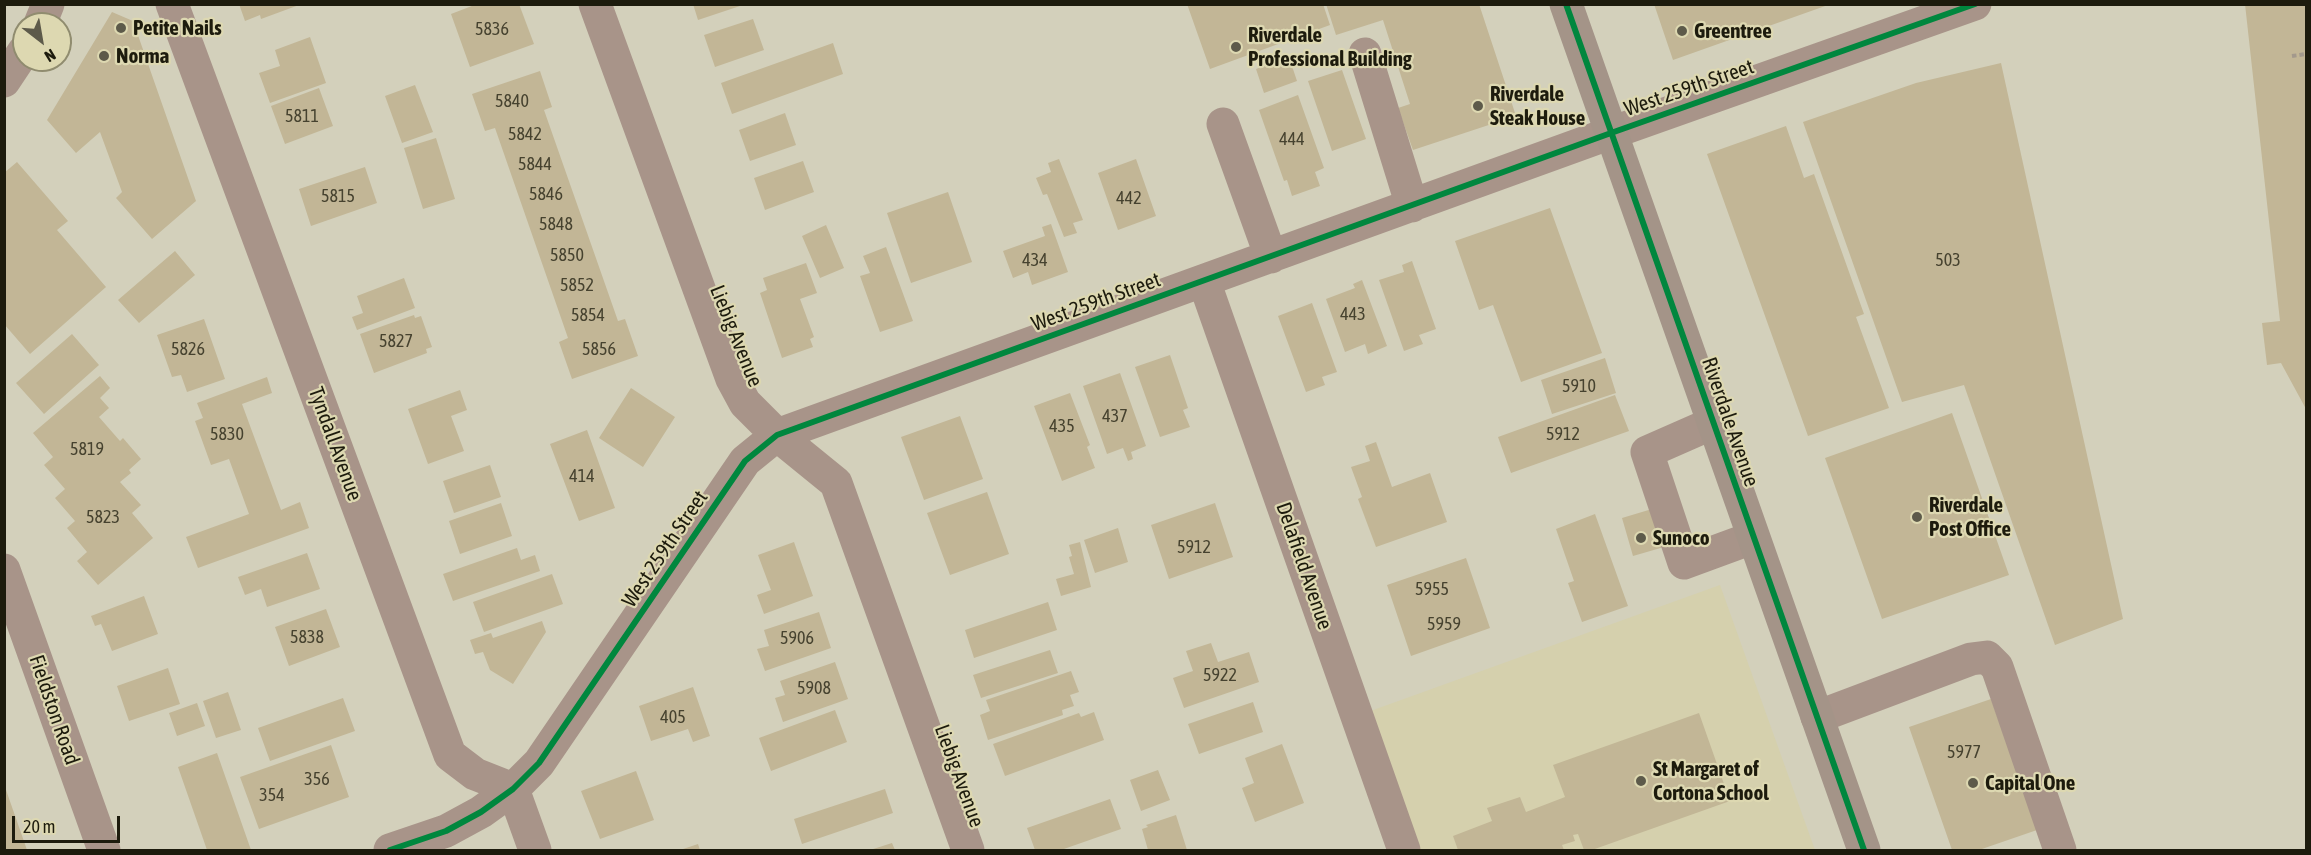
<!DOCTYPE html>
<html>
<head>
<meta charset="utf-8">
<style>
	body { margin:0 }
	#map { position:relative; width:2311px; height:855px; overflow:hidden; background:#d3d0bb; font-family:"Asap Condensed",sans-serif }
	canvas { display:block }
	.frame { position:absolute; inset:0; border:6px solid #1d1b0d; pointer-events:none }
	.north { position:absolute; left:12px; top:12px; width:60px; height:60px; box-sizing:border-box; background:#ddd8b1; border:2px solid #908c6f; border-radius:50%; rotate:149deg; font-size:16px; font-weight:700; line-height:24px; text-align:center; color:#1d1b0d }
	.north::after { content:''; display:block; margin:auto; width:21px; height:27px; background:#5d5a4a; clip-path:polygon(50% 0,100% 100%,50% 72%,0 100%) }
	.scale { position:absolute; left:12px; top:816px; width:108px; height:27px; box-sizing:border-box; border:3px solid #1d1b0d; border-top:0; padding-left:8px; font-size:18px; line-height:21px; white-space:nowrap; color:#1d1b0d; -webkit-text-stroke:4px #ddd8b1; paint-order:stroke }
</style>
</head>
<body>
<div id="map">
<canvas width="2311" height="855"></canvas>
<div class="frame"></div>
<div class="north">N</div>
<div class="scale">20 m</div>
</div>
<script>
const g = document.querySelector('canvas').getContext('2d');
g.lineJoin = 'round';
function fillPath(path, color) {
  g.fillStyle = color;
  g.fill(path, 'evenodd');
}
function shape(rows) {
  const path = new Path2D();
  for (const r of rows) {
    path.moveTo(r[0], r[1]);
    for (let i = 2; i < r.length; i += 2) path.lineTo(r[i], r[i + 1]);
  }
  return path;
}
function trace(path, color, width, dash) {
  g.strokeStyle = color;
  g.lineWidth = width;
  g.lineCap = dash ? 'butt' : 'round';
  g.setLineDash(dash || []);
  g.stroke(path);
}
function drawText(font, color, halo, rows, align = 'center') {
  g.font = font + ' "Asap Condensed",sans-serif';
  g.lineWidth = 4.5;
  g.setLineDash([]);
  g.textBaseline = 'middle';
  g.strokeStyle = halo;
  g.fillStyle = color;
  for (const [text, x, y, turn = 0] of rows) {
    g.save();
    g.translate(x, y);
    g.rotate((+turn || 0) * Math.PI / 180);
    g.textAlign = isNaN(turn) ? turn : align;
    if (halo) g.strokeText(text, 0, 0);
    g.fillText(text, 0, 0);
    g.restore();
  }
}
const built = shape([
	[1720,585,1815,850,1415,850,1365,713]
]);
const building = shape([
	[239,4,299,4,299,5,261,19,260,15,245,21],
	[477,4,519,4,534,44,470,67,451,14],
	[693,4,743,4,743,5,698,20],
	[1187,4,1323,4,1330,25,1210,69],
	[1326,4,1479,4,1516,116,1413,150,1398,108,1410,104,1383,20,1336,35],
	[1654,4,1828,4,1828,5,1673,60],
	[2245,4,2306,4,2306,409,2281,363,2267,365,2262,323,2280,321],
	[112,12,133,21,196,201,152,239,116,198,122,192,100,132,76,153,47,120],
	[753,19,764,50,715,67,704,35],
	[310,37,326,83,270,103,259,73,280,66,275,50],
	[833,43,843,74,732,114,721,83],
	[1289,57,1297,81,1264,93,1256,69],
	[2001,63,2123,619,2055,645,1964,385,1902,402,1803,122,1916,83],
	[1342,70,1366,139,1332,151,1308,81],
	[540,71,552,107,544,110,618,321,625,319,638,356,572,379,559,342,568,338,495,128,485,131,472,94],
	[415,85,433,132,402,143,385,96],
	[319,88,333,126,285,144,271,106],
	[1298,95,1324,168,1315,172,1320,186,1292,196,1287,180,1284,181,1259,110],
	[785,113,796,145,750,161,739,130],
	[1786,126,1804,178,1814,174,1864,314,1856,317,1889,408,1808,436,1707,154],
	[436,138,455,199,423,209,404,148],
	[1059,159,1083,220,1073,223,1077,233,1064,237,1047,194,1043,195,1036,178,1051,172,1048,163],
	[1136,159,1156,216,1118,230,1098,173],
	[803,161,814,192,765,210,754,178],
	[17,162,68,221,57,230,106,287,30,354,4,324,4,173],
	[365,167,377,203,311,226,299,189],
	[948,192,972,262,911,283,887,213],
	[1550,208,1602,353,1521,382,1493,305,1479,310,1455,241],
	[1051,224,1068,272,1032,285,1028,272,1013,278,1003,251,1045,236,1042,227],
	[826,225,844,268,820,278,802,236],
	[886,247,913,321,880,332,860,276,870,273,863,256],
	[175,251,195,275,139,323,118,300],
	[1412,261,1436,329,1419,335,1423,344,1404,351,1379,280,1404,272,1402,265],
	[806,263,817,293,800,299,814,337,810,339,813,347,782,358,760,293,767,290,763,278],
	[404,278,415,308,357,330,352,317,363,313,357,296],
	[1362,280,1387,346,1368,354,1365,344,1345,352,1326,299,1355,288,1353,284],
	[1312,303,1337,372,1322,377,1325,385,1306,392,1278,316],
	[414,315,415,318,421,316,432,347,426,349,427,353,374,373,360,334],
	[204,319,225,379,187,392,181,375,172,377,157,335],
	[72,334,99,365,44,414,16,383],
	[1170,355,1188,408,1183,410,1190,427,1160,437,1135,367],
	[1605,358,1616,393,1552,414,1541,380],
	[1120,373,1146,446,1131,452,1133,459,1128,461,1123,448,1107,454,1083,386],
	[100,376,110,388,100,398,109,408,99,417,120,441,123,438,141,459,129,470,131,473,120,482,141,505,132,513,153,538,98,585,77,561,87,552,67,528,75,521,55,498,65,489,44,465,53,457,33,433],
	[267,377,272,393,242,404,281,510,300,502,309,528,198,568,186,537,249,514,229,459,211,465,195,421,203,418,197,403],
	[631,388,675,417,643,467,599,438],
	[460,390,467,410,451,416,464,451,428,464,408,409],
	[1070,393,1090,445,1087,447,1095,468,1062,481,1034,406],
	[1615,395,1629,431,1511,473,1498,437],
	[1952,413,2009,575,1882,619,1825,458],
	[960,416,983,479,924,500,901,437],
	[587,430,615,508,579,521,550,444],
	[1376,442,1392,487,1430,473,1447,522,1376,547,1358,499,1362,497,1351,467,1370,461,1365,446],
	[490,465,501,497,454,513,443,481],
	[987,492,1009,554,950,575,927,513],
	[501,503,512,536,460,554,449,521],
	[1215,503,1233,557,1169,579,1151,525],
	[1652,509,1664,547,1633,556,1622,518],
	[1595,514,1628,606,1582,622,1568,583,1574,581,1556,529],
	[1118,528,1128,562,1095,573,1084,540],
	[794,542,813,596,764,614,757,595,771,590,758,555],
	[1080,542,1091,587,1061,596,1056,579,1074,574,1069,557,1072,556,1069,545],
	[517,548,521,560,535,555,540,571,453,601,443,574],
	[307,553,320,589,267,607,261,589,245,595,238,577],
	[1466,558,1490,628,1411,656,1387,585],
	[552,574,563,604,484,632,473,602],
	[144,596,158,634,112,651,101,624,95,626,91,616],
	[1048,602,1057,630,974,658,965,630],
	[326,609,340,647,289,666,275,627],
	[819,612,831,648,765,671,757,649,769,646,764,630],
	[542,621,546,632,513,684,490,670,483,652,475,654,470,640,491,633,493,638],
	[1211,643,1218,662,1249,652,1259,682,1184,708,1173,678,1193,671,1186,651],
	[1050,650,1058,673,981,698,973,675],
	[835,662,848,699,783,722,775,698,785,695,780,681],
	[168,668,180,704,129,721,117,686],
	[1071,671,1079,692,1070,695,1074,706,1062,710,1063,715,988,740,980,715,990,711,986,700],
	[693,687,710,736,693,742,688,729,651,741,639,706],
	[228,692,241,730,216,738,203,701],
	[343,698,355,731,270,761,258,728],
	[1991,699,2037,830,1979,850,1952,850,1909,727],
	[1253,702,1263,732,1199,754,1188,724],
	[197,703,205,726,177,736,169,713],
	[835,710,847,742,771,771,759,738],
	[1094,712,1104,740,1005,776,993,744,1079,713,1081,717],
	[1699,713,1730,801,1592,850,1584,850,1578,834,1573,835,1575,841,1562,845,1564,850,1458,850,1453,836,1492,821,1487,808,1520,797,1526,812,1565,797,1553,765],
	[1282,744,1304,803,1255,822,1242,788,1254,783,1245,758],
	[331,745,349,797,259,829,240,777],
	[217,753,251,850,207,850,178,767],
	[1158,770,1170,800,1141,811,1130,780],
	[636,771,654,820,600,839,581,791],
	[4,787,5,787,27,850,4,850],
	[885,789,893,813,802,844,794,819],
	[1110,799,1121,829,1061,850,1035,850,1027,828],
	[1176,815,1187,850,1148,850,1142,829,1148,827,1146,825],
	[892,843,895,850,870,850],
	[698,844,700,850,680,850]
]);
const path = shape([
	[2292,56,2306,54]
]);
const minor = shape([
	[172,4,450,755,475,774,513,789,535,850],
	[595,4,732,379,745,403,777,435,836,483,968,850],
	[40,24,48,4],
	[1365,54,1412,206],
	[4,81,24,51],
	[1223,124,1271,257],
	[1204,281,1404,850],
	[1713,423,1647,452,1684,563,1752,538],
	[4,570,104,850],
	[1817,717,1971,659,1987,657,1997,667,2060,850],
	[390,850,446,831,481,812,513,789,539,763,745,461,777,435,1611,133,1975,4]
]);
const major = shape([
	[1566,4,1864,850]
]);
const cycleway = shape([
	[1566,4,1864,850],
	[390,850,446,831,481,812,513,789,539,763,745,461,777,435,1611,133,1975,4]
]);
const markers = [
	[121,28,6,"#5d5a4a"],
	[1682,31,6,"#5d5a4a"],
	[1236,47,6,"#5d5a4a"],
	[104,56,6,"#5d5a4a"],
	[1478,106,6,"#5d5a4a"],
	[1917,517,6,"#5d5a4a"],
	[1641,538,6,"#5d5a4a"],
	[1641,781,6,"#5d5a4a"],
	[1973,783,6,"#5d5a4a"]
];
const numberNames = [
	["5836",492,29],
	["5840",512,101],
	["5811",302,116],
	["5842",525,134],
	["444",1292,139],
	["5844",535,164],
	["5846",546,194],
	["5815",338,196],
	["442",1129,198],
	["5848",556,224],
	["5850",567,255],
	["434",1035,260],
	["503",1948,260],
	["5852",577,285],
	["443",1353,314],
	["5854",588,315],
	["5827",396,341],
	["5826",188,349],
	["5856",599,349],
	["5910",1579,386],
	["437",1115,416],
	["435",1062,426],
	["5830",227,434],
	["5912",1563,434],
	["5819",87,449],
	["414",582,476],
	["5823",103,517],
	["5912",1194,547],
	["5955",1432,589],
	["5959",1444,624],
	["5838",307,637],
	["5906",797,638],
	["5922",1220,675],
	["5908",814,688],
	["405",673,717],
	["5977",1964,752],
	["356",317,779],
	["354",272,795]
];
const poiNames = [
	["Petite Nails",133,28],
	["Greentree",1694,31],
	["Riverdale",1248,35],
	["Professional Building",1248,59],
	["Norma",116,56],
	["Riverdale",1490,94],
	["Steak House",1490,118],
	["Riverdale",1929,505],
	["Post Office",1929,529],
	["Sunoco",1653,538],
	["St Margaret of",1653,769],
	["Cortona School",1653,793],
	["Capital One",1985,783]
];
const streetNames = [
	["West 259th Street",1689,88,-19],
	["West 259th Street",1096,302,-20],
	["Liebig Avenue",736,336,68],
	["Riverdale Avenue",1730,422,71],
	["Tyndall Avenue",335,444,70],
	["West 259th Street",665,549,-56],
	["Delafield Avenue",1304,566,71],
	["Fieldston Road",54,710,71],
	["Liebig Avenue",959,776,70]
];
fillPath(built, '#d5d0ad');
fillPath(building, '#c2b696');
trace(path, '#a3998c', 4, [4.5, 3]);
trace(minor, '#a89489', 33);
trace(major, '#a49488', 33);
trace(cycleway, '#00873e', 6);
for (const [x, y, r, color] of markers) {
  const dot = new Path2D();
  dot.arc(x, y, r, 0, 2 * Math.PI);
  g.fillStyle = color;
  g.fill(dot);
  trace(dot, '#ddd8b1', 2);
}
drawText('18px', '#46422f', null, numberNames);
drawText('bold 21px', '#1d1b0d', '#ddd8b1', poiNames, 'left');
drawText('21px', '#1d1b0d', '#ddd8b1', streetNames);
</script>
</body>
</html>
